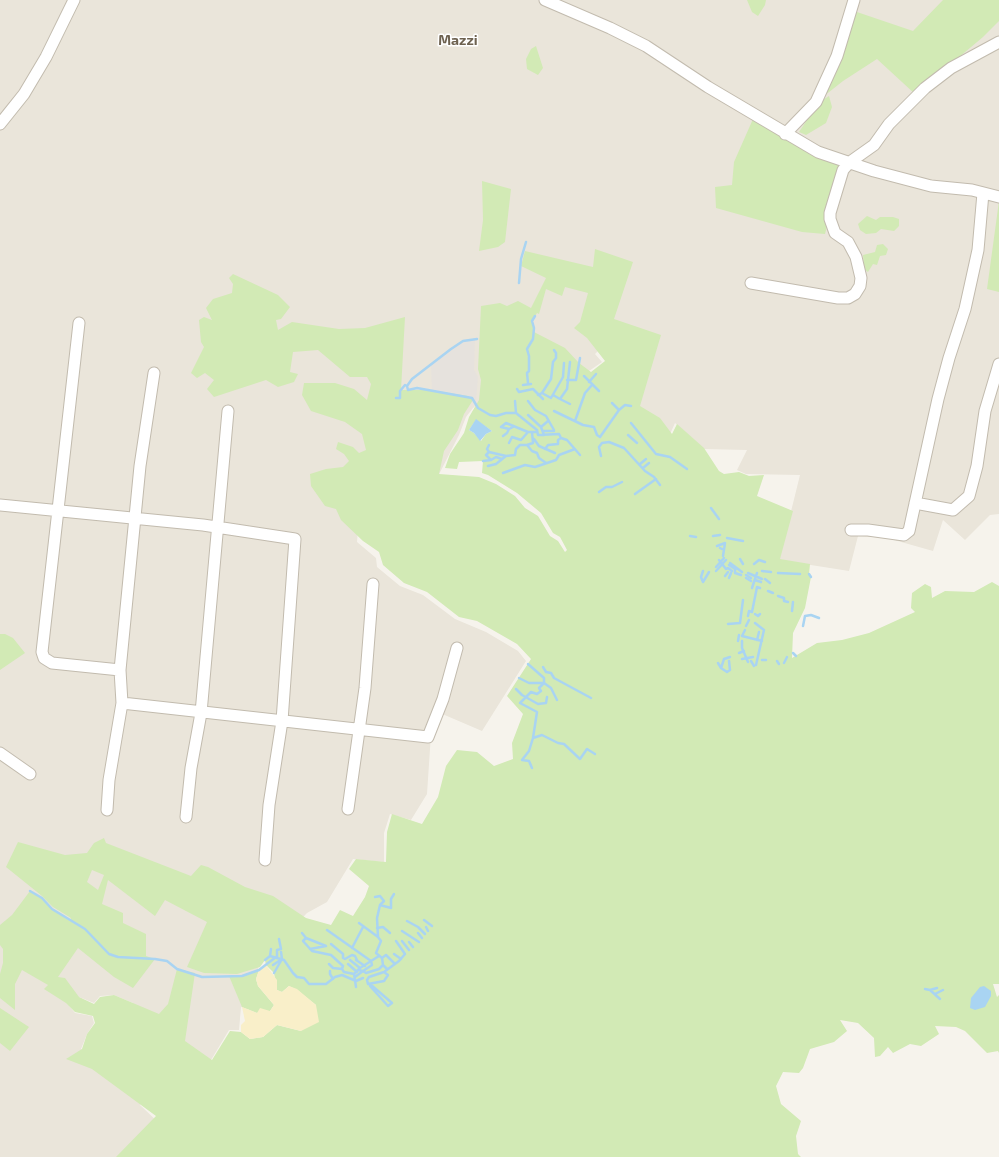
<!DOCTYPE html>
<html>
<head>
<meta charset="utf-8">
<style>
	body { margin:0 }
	canvas { display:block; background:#f6f3ec }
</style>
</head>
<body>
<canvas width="999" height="1157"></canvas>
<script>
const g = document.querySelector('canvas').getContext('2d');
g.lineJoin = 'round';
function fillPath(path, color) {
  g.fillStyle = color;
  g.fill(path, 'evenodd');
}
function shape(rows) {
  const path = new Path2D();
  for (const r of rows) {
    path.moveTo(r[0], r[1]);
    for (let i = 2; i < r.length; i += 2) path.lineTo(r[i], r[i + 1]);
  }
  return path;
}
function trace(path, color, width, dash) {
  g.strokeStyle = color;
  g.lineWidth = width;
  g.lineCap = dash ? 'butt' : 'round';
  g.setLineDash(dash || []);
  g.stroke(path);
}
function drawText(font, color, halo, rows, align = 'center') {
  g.font = font + ' "Exo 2",sans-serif';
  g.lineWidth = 3;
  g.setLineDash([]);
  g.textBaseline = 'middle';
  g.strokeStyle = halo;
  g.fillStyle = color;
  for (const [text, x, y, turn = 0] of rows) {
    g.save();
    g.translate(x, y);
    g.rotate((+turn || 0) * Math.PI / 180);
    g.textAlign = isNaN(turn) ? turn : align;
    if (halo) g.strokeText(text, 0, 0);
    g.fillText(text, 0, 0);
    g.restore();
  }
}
const residential = shape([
	[0,0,999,0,999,514,990,515,965,540,943,520,933,551,887,538,858,536,849,571,779,560,800,475,746,474,737,470,747,450,703,449,675,423,670,434,638,407,608,341,595,354,602,362,589,371,501,384,473,408,466,417,459,435,432,488,358,530,357,542,376,558,377,567,400,586,423,595,455,619,486,632,518,651,526,661,482,731,440,713,431,734,427,794,411,820,390,814,384,833,384,862,353,859,327,902,307,913,261,961,254,979,256,1011,241,1007,239,1030,229,1030,211,1060,126,1011,133,1003,114,995,100,996,94,1003,79,997,70,1004,66,1002,75,1013,92,1016,94,1023,87,1034,81,1049,143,1100,140,1105,160,1124,170,1157,0,1157]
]);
const industrial = shape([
	[475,339,474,370,478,377,476,401,475,402,472,398,432,391,431,365,463,341]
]);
const green = shape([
	[747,0,766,0,765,5,758,16,752,12],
	[943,0,999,0,999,21,983,37,915,94,877,59,843,81,819,100,854,11,913,31],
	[536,46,543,68,538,75,527,69,526,59,531,49],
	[829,96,832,107,826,123,806,135,799,132,809,117,809,113,818,103],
	[753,119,840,164,842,168,825,234,802,232,716,208,715,187,732,185,734,162],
	[482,181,511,189,505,242,498,247,479,251,483,220],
	[999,201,999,292,987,289],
	[867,216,876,220,880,217,893,217,899,219,899,226,894,231,881,229,876,233,866,234,860,230,858,224],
	[883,244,888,249,886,255,880,256,877,265,873,264,868,272,864,269,863,255,875,252,877,245],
	[595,249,633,262,614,319,661,335,640,406,660,418,672,434,677,424,704,448,719,471,724,474,739,472,749,476,764,475,757,496,793,511,780,559,810,564,809,574,811,577,805,608,793,633,792,658,817,643,842,640,869,633,915,612,911,608,912,593,925,584,931,587,932,598,945,591,974,592,992,582,999,586,999,984,993,984,997,997,999,995,999,1053,998,1051,987,1053,965,1031,956,1027,935,1026,939,1034,921,1046,910,1044,893,1053,888,1047,880,1056,875,1057,874,1038,858,1023,840,1020,847,1031,834,1042,810,1049,803,1068,799,1073,783,1072,776,1086,781,1104,801,1121,796,1136,798,1154,801,1157,116,1157,156,1116,92,1069,66,1059,82,1049,87,1034,95,1023,93,1016,75,1012,66,1003,44,989,48,985,22,970,15,984,15,1010,0,998,0,974,3,963,3,949,0,945,0,925,12,915,30,891,42,898,52,909,65,918,70,921,71,918,53,907,42,896,6,867,18,842,65,855,87,853,94,843,104,838,106,843,191,876,201,865,208,867,245,887,273,896,306,918,331,925,340,910,353,916,365,897,369,886,349,869,356,859,386,862,387,832,392,814,422,824,438,797,446,766,457,750,477,752,494,766,513,759,512,743,523,714,507,696,531,659,517,644,477,621,459,617,427,592,404,583,383,565,379,552,363,541,341,520,336,509,325,506,311,486,310,474,326,469,343,467,349,461,344,454,336,449,338,442,353,447,359,453,366,450,362,434,345,422,311,411,302,395,304,383,335,383,354,389,367,400,371,384,367,377,350,377,318,350,293,352,290,372,298,374,294,382,278,387,266,380,214,397,207,389,214,380,205,373,197,378,191,373,204,347,201,342,199,320,204,317,212,320,206,308,213,299,232,293,233,284,229,278,233,274,278,295,290,307,281,319,276,320,278,330,292,322,339,329,365,328,405,317,401,390,430,390,468,396,473,400,464,414,458,430,444,451,439,474,479,477,496,484,515,496,525,508,538,516,550,536,558,541,565,552,567,550,560,537,553,533,541,513,517,493,488,475,482,473,483,461,459,462,457,469,445,468,450,454,464,433,469,417,479,400,481,380,478,369,481,306,500,303,507,306,518,301,531,308,546,278,521,266,525,251,593,267],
	[565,287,588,293,580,322,574,328,587,338,605,361,591,372,579,363,565,348,534,332,532,321,537,313,539,314,546,289,562,296],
	[476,420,492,431,486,434,481,441,474,433,469,430],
	[92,870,104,875,98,890,87,882],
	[108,880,155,916,165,900,207,922,187,967,204,973,237,974,260,967,265,960,266,965,274,973,277,990,282,992,289,986,297,990,316,1005,301,1031,277,1025,263,1037,250,1039,241,1032,230,1031,212,1060,185,1041,195,973,177,969,168,1004,159,1014,114,995,100,997,94,1004,79,997,65,978,58,977,78,948,114,977,133,988,155,959,146,956,146,934,123,923,123,913,102,904],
	[0,634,5,634,13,638,25,653,0,670],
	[259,970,256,979,258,986,274,1005,270,1011,257,1013,242,1007,229,976,242,976],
	[0,1008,29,1027,10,1051,0,1043]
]);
const sand = shape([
	[266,965,277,980,277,990,282,992,289,986,297,989,316,1005,319,1022,301,1031,277,1025,263,1037,250,1039,241,1032,241,1025,245,1021,242,1007,257,1013,260,1008,270,1011,274,1005,258,986,256,979,259,970]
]);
const water = shape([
	[476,419,492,431,486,434,480,441,474,433,469,430],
	[984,986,991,991,991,996,985,1007,975,1010,970,1008,971,998,980,987]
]);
const stream = shape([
	[519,283,521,259,526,242],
	[584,376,599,391],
	[567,380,576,380,580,358],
	[589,382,596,374],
	[528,383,527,373,529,371,529,356,527,349,533,339,534,328,532,321,535,316],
	[523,385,531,384],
	[407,386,412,379,451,349,463,341,477,339],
	[517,389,519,392,533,389,543,399],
	[542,393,551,398,563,377,564,363],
	[538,395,542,393,551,379,553,362,556,358,556,353,554,350],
	[553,395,560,399,567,389,570,362],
	[396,398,400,398,400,391,405,385,407,386,408,390,417,388,472,398,478,408,490,415,496,416,506,413,516,413,537,430,538,435,559,434,561,438,567,440,580,455],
	[560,399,570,404],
	[515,401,516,413],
	[528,401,535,410,546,416,554,430],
	[612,403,619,410],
	[554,411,583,425,594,427,597,435,600,437,619,410,625,405,631,406],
	[528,415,541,427,544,435],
	[575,421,585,393,592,385],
	[631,423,656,454,670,457,687,469],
	[501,427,506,423,528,432,537,432],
	[501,427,509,429,513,427],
	[541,427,548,421],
	[544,431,554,431],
	[628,435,637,443],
	[503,436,507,433,509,429],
	[534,439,539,446,555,453],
	[509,443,512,437,521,440,528,432],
	[489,445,487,449,489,452,506,456],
	[527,445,533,443,532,432],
	[545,449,548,445,558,444,558,440,561,438],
	[489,452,486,455,491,460],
	[601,456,599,447,602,443,609,442,624,448,645,471,654,477,660,485],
	[483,461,491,460,496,457,502,459],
	[640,464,646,459],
	[488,466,496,464,506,456,515,455,516,449,520,445,527,445,532,451,537,453,539,458,546,463],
	[643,468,649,463],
	[503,473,525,465,535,467,556,460,559,455,575,449],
	[599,492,606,487,612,487,622,482],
	[635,494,656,479],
	[711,508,719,519],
	[690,536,696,537],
	[713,536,720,535],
	[727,538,743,541],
	[717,546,725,543,723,556],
	[720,548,724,550],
	[740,559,743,564],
	[719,560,726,569,728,568,732,571],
	[730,563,742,572],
	[754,564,759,560,765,562],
	[729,565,735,569,735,573,741,575],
	[716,567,724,558],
	[703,571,701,577,703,582,709,572],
	[716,571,726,560],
	[762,571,771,572],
	[748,573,762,579],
	[778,573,800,574],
	[809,574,811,577],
	[746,575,751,578],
	[725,576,728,572],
	[729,578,731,573],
	[746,578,751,581],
	[765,579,770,583],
	[755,580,761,582],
	[752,588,757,573],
	[768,591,773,593],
	[778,596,784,598,784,601,788,602],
	[792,611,793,602],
	[755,614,758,616,760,614],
	[748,616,749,611,752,612,757,587,760,588],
	[755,623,764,630,756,665],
	[728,624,740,623,743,600],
	[746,626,749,620],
	[803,626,805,616,811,615,819,618],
	[745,630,742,636,762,641],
	[757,640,759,632],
	[738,641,739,635],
	[742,641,742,648,748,662],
	[739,653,744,651],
	[793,653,796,656],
	[742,659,753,657],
	[762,660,766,660],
	[751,661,754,666],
	[777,661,779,664],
	[718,663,721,668,727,672,730,670,729,661],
	[784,663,787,657],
	[528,664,544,678,544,683,551,688,557,700],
	[543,667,546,672,551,673,554,678,591,698],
	[721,668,724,659,730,657],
	[519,678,529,683,544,683],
	[544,683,539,688,541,691,537,694,531,692,520,703,537,712,533,738,542,735,558,743,564,744,580,759,587,749,595,754],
	[516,689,522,695,538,704,546,703,547,697],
	[532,768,529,761,522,760,529,751,533,738],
	[30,891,42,898,52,909,85,929,109,954,118,957,155,959,167,961,177,969,202,977,242,976,259,970,276,957],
	[375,897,380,896,384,901,380,905],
	[424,920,432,926],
	[407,921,418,927,425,934],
	[359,923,378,937],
	[426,927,428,931],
	[377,928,383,927,390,933],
	[327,930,371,961,372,965,363,971,358,970],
	[402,931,419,942],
	[302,933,306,938,303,941,312,951,331,955,343,966,342,969,344,972,354,974],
	[418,933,422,938],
	[306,938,326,946,310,949],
	[402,941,409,950],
	[409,942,413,947],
	[331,944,343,954,343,958,345,959,352,955,355,956,357,960],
	[352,948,363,927],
	[394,954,401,959],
	[270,956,271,949],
	[277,957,277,950,281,949,279,939],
	[382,958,386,955,395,964],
	[265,960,270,956,284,960,293,973,297,977,304,978,309,984,326,984,335,977,342,975,356,981,363,978],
	[350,960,360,968],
	[356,960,365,966],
	[329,964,333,968,342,969],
	[348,964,357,972],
	[273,965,279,961],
	[387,969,383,965,382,958,376,953,381,941,378,937,377,918,380,905,391,908,391,899,394,894],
	[330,971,330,974,333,979],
	[274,973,282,959,281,952],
	[355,977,363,971,366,973,379,969,383,965],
	[368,984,384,981,388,975,384,972,399,961,405,954,396,941],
	[368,984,367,980,369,977,384,972],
	[370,986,388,1006,392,1003,370,984],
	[356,987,354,974,360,968,379,956],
	[925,989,930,990,940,999],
	[930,990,937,988],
	[935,994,943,990]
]);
const minor = shape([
	[545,0,610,28,646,46,708,87,818,152,874,171,931,186,972,190,999,197],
	[0,124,24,94,46,57,74,0],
	[785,134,816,102,837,56,854,0],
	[751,283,838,298,848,298,855,294,860,286,861,278,856,257,848,242,835,233,830,219,830,213,843,170,850,162,874,145,889,124,925,88,951,68,999,42],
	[79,323,42,652,44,658,52,663,120,670],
	[915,503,953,510,969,496,977,466,985,411,999,364],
	[0,505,203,525,295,539,282,721,269,805,265,860],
	[851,530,868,530,904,535,909,531,938,399,949,358,965,309,978,250,983,193],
	[122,703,428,737,443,699,457,648],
	[0,753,30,774],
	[348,809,365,688,373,584],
	[107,810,109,780,122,703,120,670,140,466,154,373],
	[186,817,191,768,201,713,228,411]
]);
const quarterNames = [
	["Mazzi",458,40]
];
fillPath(residential, '#eae5da');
fillPath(industrial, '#e6e2dd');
fillPath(green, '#d2eab5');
fillPath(sand, '#f9efc9');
fillPath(water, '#a9d4f2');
trace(stream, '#a9d4f2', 2.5);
trace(minor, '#c2bbae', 13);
trace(minor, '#fff', 11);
drawText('bold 14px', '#6e6250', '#fff', quarterNames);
</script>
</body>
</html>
